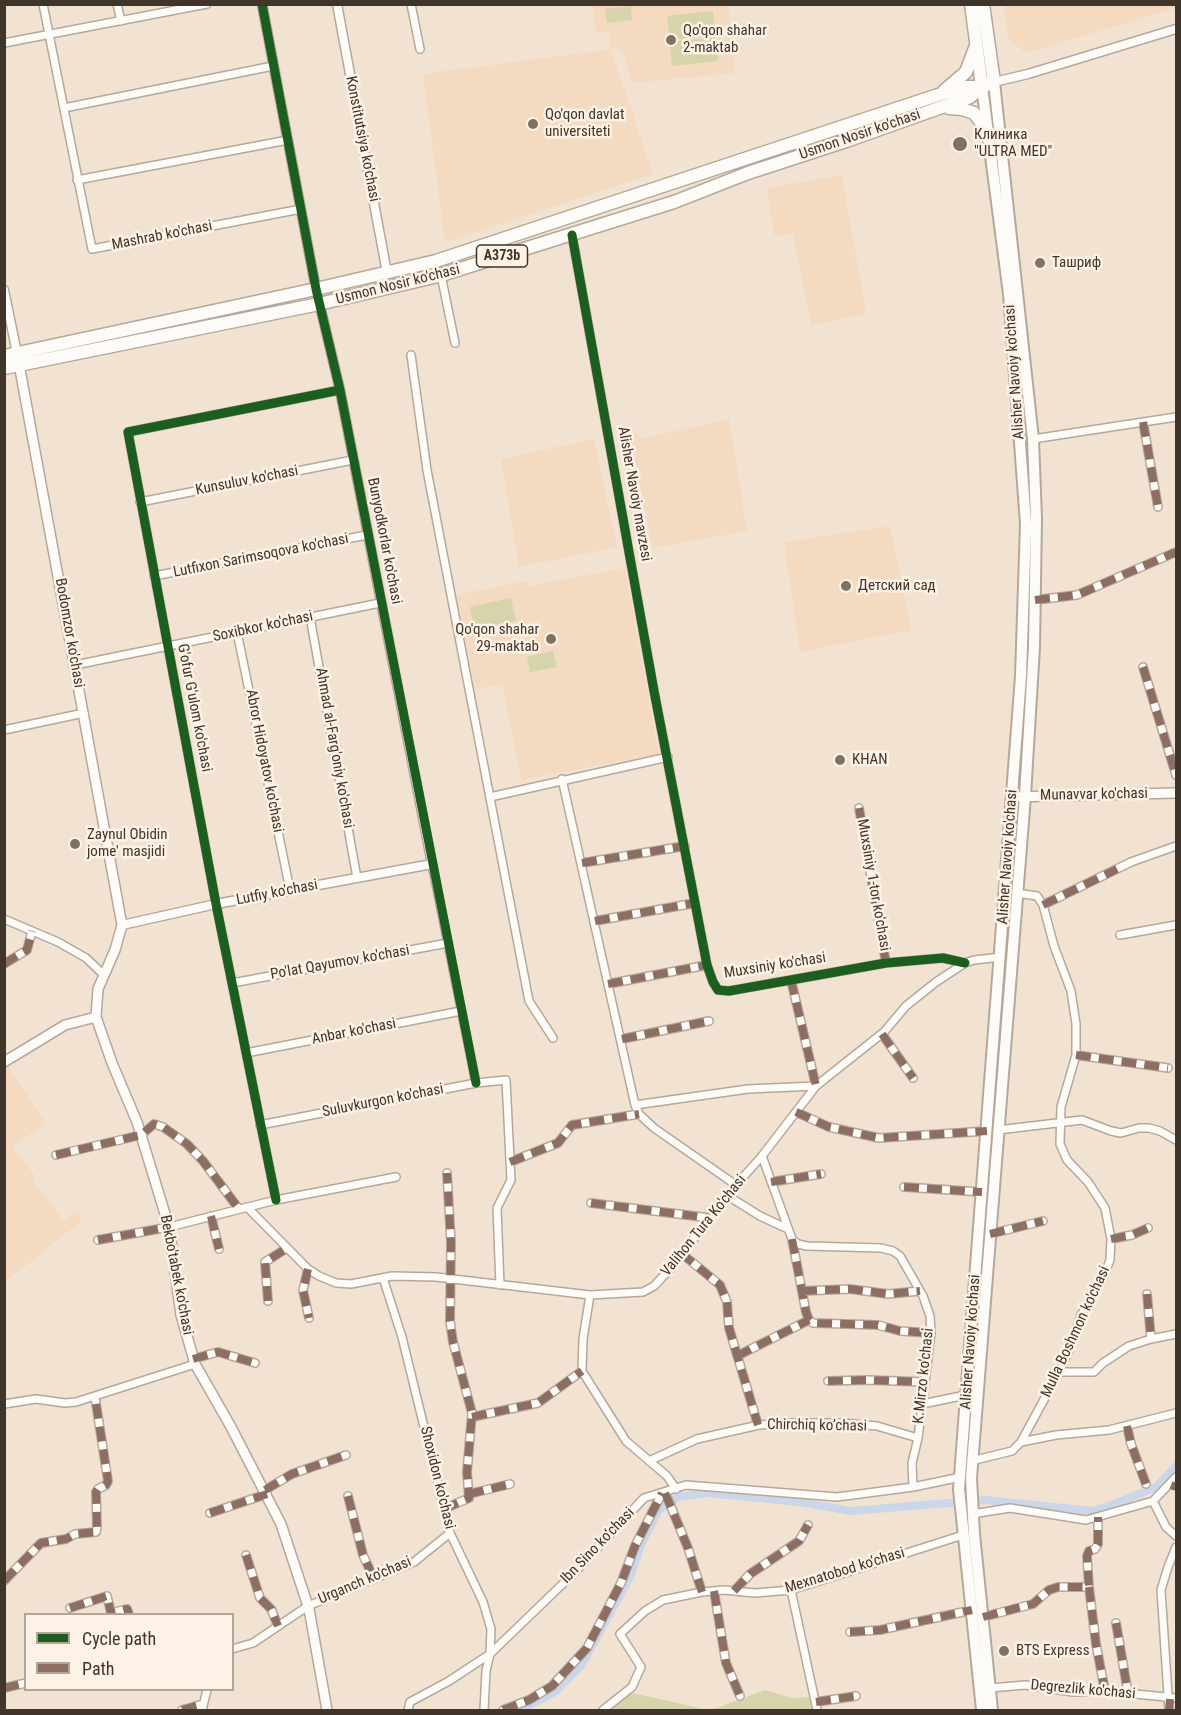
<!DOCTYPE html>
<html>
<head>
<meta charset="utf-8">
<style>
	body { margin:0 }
	#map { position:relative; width:1181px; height:1715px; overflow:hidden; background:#f2e2d2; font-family:"Roboto Condensed",sans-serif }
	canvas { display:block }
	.frame { position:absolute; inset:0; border:6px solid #40352a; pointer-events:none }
	.legend { position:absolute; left:24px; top:1613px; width:210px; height:78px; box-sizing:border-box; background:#fef2e7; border:2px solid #b2a69b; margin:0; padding:8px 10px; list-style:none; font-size:18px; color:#40352a }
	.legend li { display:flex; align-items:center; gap:12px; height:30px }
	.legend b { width:30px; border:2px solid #b2a69b }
</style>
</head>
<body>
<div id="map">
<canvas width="1181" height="1715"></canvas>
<div class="frame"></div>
<ul class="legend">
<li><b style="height:8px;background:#1b5e20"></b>Cycle path</li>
<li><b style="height:8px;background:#8d6e63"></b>Path</li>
</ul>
</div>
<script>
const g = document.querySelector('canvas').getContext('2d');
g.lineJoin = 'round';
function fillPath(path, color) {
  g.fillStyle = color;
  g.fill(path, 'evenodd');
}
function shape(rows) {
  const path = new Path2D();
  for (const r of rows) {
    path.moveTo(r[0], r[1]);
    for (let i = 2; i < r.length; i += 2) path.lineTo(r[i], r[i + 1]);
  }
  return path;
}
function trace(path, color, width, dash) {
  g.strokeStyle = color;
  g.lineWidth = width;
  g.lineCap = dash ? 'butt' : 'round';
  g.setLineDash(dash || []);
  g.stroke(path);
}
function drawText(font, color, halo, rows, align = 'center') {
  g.font = font + ' "Roboto Condensed",sans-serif';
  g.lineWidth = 5;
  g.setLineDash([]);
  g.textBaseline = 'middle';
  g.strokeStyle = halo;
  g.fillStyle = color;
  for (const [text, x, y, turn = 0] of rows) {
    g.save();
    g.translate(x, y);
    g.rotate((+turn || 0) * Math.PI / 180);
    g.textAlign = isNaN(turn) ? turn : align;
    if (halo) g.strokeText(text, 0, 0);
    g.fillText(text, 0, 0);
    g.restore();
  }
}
const built = shape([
	[1176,4,1176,8,1026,53,1009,39,1003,5],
	[592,5,728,5,735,73,632,83,622,50,617,48,611,49,653,174,445,242,423,74,611,49,609,31,596,32],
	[842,175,866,314,811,325,793,234,774,236,767,188],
	[729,419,747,531,653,548,630,434,638,433,640,439],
	[594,439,617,547,519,567,501,459],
	[890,526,911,630,800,652,784,542],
	[625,568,659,754,521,780,502,684,475,689,456,595,527,581,529,586],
	[9,1067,46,1124,12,1146,35,1176,32,1179,63,1220,78,1213,81,1219,80,1223,46,1248,47,1250,5,1281,4,1070]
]);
const green = shape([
	[631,6,632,20,607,23,605,9],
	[713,11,716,35,670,40,667,16],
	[716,37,718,61,672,66,670,42],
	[511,598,516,621,474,629,470,607],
	[553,651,557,667,530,672,527,657],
	[765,1690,791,1698,810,1697,813,1710,604,1710,628,1692,704,1709,717,1708]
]);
const canal = shape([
	[520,1710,555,1692,581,1666,630,1577,642,1543,659,1510,678,1497,707,1493,799,1502,851,1511,985,1500,1092,1511,1107,1507,1156,1487,1176,1466]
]);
const minor = shape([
	[43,4,92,249,301,209],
	[117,4,121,21],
	[411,4,420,49],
	[4,43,207,4],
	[64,108,273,66],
	[77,180,288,140],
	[572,235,654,691,707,965,713,982,718,990,729,991,886,963,943,958,965,963],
	[441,275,455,343],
	[411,355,427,470,529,1001,553,1038],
	[1143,422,1158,507],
	[1033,439,1176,417],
	[140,502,353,460],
	[154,576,367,535],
	[1035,600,1077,595,1176,552],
	[310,617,357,878],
	[237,632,290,890],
	[75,665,380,603],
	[1143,667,1176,775],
	[4,730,84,713],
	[562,779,635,1105,639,1114,654,1128,736,1185],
	[490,797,668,757],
	[859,808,886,963],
	[582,863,685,846],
	[432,864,476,1083],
	[1016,893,1037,896,1043,905,1054,946,1071,991,1076,1024,1076,1055,1061,1107,1060,1144,1067,1160,1088,1182,1105,1208,1111,1239,1110,1260,1103,1278,1081,1315,1070,1348,1059,1372,1021,1442],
	[1043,905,1131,862,1176,846],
	[4,919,58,942,86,958,103,974],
	[595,921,695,903],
	[1120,935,1176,925],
	[4,964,27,950,32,931],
	[232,983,448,943],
	[608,984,707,965],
	[882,1034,913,1078],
	[622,1039,709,1021],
	[246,1053,461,1011],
	[1076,1055,1168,1068],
	[635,1105,748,1089,816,1086,791,980],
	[796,1112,829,1127,879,1138,987,1131],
	[260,1125,476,1083,506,1080,511,1180,497,1208,500,1285],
	[998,1130,1082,1120,1111,1131,1121,1133,1139,1128,1149,1128,1160,1131,1176,1140],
	[56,1155,141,1135,154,1124,163,1127,187,1144,203,1161,239,1209],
	[762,1156,792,1239,798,1244,807,1246,881,1248,893,1251,900,1256,923,1296,930,1316,931,1333,918,1438,912,1463,913,1487],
	[510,1162,558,1143,572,1125,639,1114],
	[771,1182,821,1174],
	[904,1187,982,1192],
	[728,1196,760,1216,788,1229],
	[276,1200,216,904,128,432,340,390],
	[591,1203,710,1218],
	[247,1207,308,1269,319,1276,336,1283,351,1284,392,1276,436,1277,590,1295,643,1292,654,1286,671,1268,736,1185,762,1156,816,1086,884,1032,906,1006,936,982,965,963,974,960,1001,957],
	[211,1216,219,1249],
	[990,1234,1043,1221],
	[792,1239,806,1312,809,1320,813,1323,878,1325,900,1331,931,1333],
	[1111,1239,1132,1235,1148,1228],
	[98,1240,169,1227,276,1200,396,1177],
	[681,1253,720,1285,727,1302,729,1328,758,1425],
	[308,1269,303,1290,309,1318],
	[383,1278,402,1337,450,1533,483,1602,491,1629,490,1654,486,1671,484,1710],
	[802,1291,850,1289,888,1294,920,1291],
	[1147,1294,1151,1339],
	[590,1295,583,1339,582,1371,626,1441,667,1476,676,1489],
	[268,1301,265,1262,287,1248],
	[737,1356,809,1320],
	[193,1359,218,1352,255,1363],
	[1059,1372,1094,1372,1103,1363,1129,1346,1151,1339,1176,1334],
	[828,1381,868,1380,925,1382],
	[4,1404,36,1399,65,1403,76,1402,195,1364],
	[922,1404,966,1395],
	[472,1417,538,1403,582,1371],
	[1127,1426,1131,1444,1146,1484],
	[649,1461,697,1439,759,1425,788,1423,842,1423,877,1426,918,1438],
	[971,1461,1012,1451,1021,1442,1056,1435,1109,1430,1176,1413],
	[265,1490,292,1474,346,1455],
	[665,1492,688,1548,702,1592],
	[469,1494,510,1484],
	[348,1496,363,1555,374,1579],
	[1153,1501,1166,1527,1176,1536],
	[444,1509,469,1498,467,1472,472,1413,453,1342,450,1321,451,1243,447,1173],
	[210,1513,267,1494],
	[972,1514,1010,1508,1086,1520,1153,1501,1176,1477],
	[246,1555,260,1598,271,1609,278,1626],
	[4,1581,41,1543,66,1539,75,1534,96,1532,97,1528,96,1492,98,1489,106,1485,108,1481,95,1397],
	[1089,1587,1096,1644,1105,1691],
	[791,1590,817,1710],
	[714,1591,726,1663,740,1696],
	[734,1591,750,1574,799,1541,808,1525],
	[70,1608,107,1596,111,1613,127,1609,129,1614],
	[983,1617,1033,1604,1049,1590,1058,1587,1089,1587,1087,1556,1089,1551,1095,1549,1098,1544,1098,1517],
	[1116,1623,1128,1693],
	[850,1632,880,1630,972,1610],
	[232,1649,253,1643,308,1606,414,1562,450,1533],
	[4,1688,26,1683],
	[990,1688,1025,1685,1073,1692,1105,1691,1176,1698],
	[816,1702,856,1696],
	[182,1710,203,1704],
	[202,1710,207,1690],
	[408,1710,410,1702,449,1681,490,1654,574,1573,644,1498,686,1485,837,1497,913,1487,961,1477],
	[503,1710,529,1700,552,1686,587,1648,621,1583,635,1546,662,1493],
	[603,1710,632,1687,641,1667,620,1634,645,1611,663,1600,702,1592,724,1590,755,1593,791,1590,963,1535],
	[1169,1710,1161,1590,1168,1567,1176,1547]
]);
const tertiary = shape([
	[337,4,387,273],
	[994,82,1028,74,1176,29],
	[4,290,18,358],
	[122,925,216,904,432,864,340,390,316,289,262,4]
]);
const secondary = shape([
	[19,364,122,925,115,950,98,989,96,1017,112,1063,137,1122,169,1227,181,1315,195,1364,231,1427,281,1524,309,1609,327,1710],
	[1012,797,1176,793],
	[4,1062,65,1025,96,1017]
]);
const primary = shape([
	[982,1710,959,1489,1021,676,1026,524,1009,294,982,87],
	[992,1710,974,1534,971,1478,1025,796,1034,647,1036,519,1033,439,994,82]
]);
const trunk = shape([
	[971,4,982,87],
	[944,91,966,72,975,48],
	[949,108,962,109,974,113,989,133],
	[4,356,316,289,436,261,938,95,965,87,982,87],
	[4,368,319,304,438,276,674,202,748,173,849,140,970,97,982,87,994,82,983,4]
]);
const quiet = shape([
	[1143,422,1158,507],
	[1035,600,1077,595,1176,552],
	[1143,667,1176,775],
	[859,808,886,963],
	[582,863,685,846],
	[1043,905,1117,869],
	[595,921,695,903],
	[4,964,27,950,32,931],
	[791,980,816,1086],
	[608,984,707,965],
	[882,1034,913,1078],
	[622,1039,709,1021],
	[1076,1055,1168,1068],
	[796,1112,829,1127,879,1138,987,1131],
	[56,1155,141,1135,154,1124,163,1127,187,1144,203,1161,239,1209],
	[510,1162,558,1143,572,1125,639,1114],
	[771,1182,821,1174],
	[904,1187,982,1192],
	[591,1203,710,1218],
	[211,1216,219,1249],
	[990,1234,1043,1221],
	[792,1239,806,1312,809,1320,813,1323,878,1325,900,1331,931,1333],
	[1111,1239,1132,1235,1148,1228],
	[98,1240,169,1227],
	[681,1253,720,1285,727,1302,729,1328,758,1425],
	[308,1269,303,1290,309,1318],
	[802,1291,850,1289,888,1294,920,1291],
	[1147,1294,1151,1339],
	[268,1301,265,1262,287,1248],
	[737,1356,809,1320],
	[193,1359,218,1352,255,1363],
	[828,1381,868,1380,925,1382],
	[472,1417,538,1403,582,1371],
	[1127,1426,1131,1444,1146,1484],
	[1171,1485,1176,1487],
	[265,1490,292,1474,346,1455],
	[665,1493,688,1548,702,1592],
	[469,1494,510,1484],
	[348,1496,363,1555,374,1579],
	[444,1509,469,1498,467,1472,472,1413,453,1342,450,1321,451,1243,447,1173],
	[210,1513,267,1494],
	[246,1555,260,1598,271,1609,278,1626],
	[4,1581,41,1543,66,1539,75,1534,96,1532,97,1528,96,1492,98,1489,106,1485,108,1481,95,1397],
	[1089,1587,1096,1644,1105,1691],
	[714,1591,726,1663,740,1696],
	[734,1591,750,1574,799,1541,808,1525],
	[70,1608,107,1596,111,1613,127,1609,129,1614],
	[983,1617,1033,1604,1049,1590,1058,1587,1089,1587,1087,1556,1089,1551,1095,1549,1098,1544,1098,1517],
	[1116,1623,1128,1693],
	[850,1632,880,1630,972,1610],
	[4,1688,26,1683],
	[816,1702,856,1696],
	[182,1710,203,1704],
	[503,1710,529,1700,552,1686,587,1648,621,1583,635,1546,662,1493],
	[1169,1710,1170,1699]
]);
const cycleway = shape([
	[262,4,316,289,340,390,476,1083],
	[572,235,654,691,707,965,713,982,718,990,729,991,886,963,943,958,965,963],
	[276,1200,216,904,128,432,340,390]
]);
const markers = [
	[671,40,6,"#7e7265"],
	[533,124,6,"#7e7265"],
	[960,144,8,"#7e7265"],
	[1040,263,6,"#7e7265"],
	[846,586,6,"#7e7265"],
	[551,639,6,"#7e7265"],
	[840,760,6,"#7e7265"],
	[75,844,6,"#7e7265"],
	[1004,1651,6,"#7e7265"]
];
const shields = [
	[502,256,51]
];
const shieldNames = [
	["A373b",502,256]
];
const poiNames = [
	["Qo'qon shahar",683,31],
	["2-maktab",683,48],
	["Qo'qon davlat",545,115],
	["universiteti",545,132],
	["Клиника",974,135],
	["\"ULTRA MED\"",974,152],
	["Ташриф",1052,263],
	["Детский сад",858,586],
	["Qo'qon shahar",539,630,"right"],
	["29-maktab",539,647,"right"],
	["KHAN",852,760],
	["Zaynul Obidin",87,835],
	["jome' masjidi",87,852],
	["BTS Express",1016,1651]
];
const streetNames = [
	["Usmon Nosir ko'chasi",860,135,-19],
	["Konstitutsiya ko'chasi",362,139,79],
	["Mashrab ko'chasi",162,236,-11],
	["Usmon Nosir ko'chasi",398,285,-14],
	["Alisher Navoiy ko'chasi",1015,372,-94],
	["Kunsuluv ko'chasi",247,481,-11],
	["Alisher Navoiy mavzesi",634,494,80],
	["Bunyodkorlar ko'chasi",384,541,79],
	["Lutfixon Sarimsoqova ko'chasi",261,556,-11],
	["Soxibkor ko'chasi",263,627,-12],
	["Bodomzor ko'chasi",69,633,80],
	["G'ofur G'ulom ko'chasi",194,708,79],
	["Ahmad al-Farg'oniy ko'chasi",334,748,80],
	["Abror Hidoyatov ko'chasi",264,761,79],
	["Munavvar ko'chasi",1094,795,-1],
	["Alisher Navoiy ko'chasi",1008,857,-86],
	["Muxsiniy 1-tor ko'chasi",873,885,80],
	["Lutfiy ko'chasi",277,893,-11],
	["Po'lat Qayumov ko'chasi",340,963,-10],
	["Muxsiniy ko'chasi",775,966,-9],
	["Anbar ko'chasi",354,1032,-11],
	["Suluvkurgon ko'chasi",383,1101,-11],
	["Valihon Tura Ko'chasi",704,1226,-51],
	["Bekbo'tabek ko'chasi",176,1275,79],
	["Mulla Boshmon ko'chasi",1076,1332,-65],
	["Alisher Navoiy ko'chasi",971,1342,-86],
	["K.Mirzo ko'chasi",924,1376,-84],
	["Chirchiq ko’chasi",817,1426,1],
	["Shoxidon ko'chasi",437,1478,76],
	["Ibn Sino ko‘chasi",598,1546,-46],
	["Mexnatobod ko'chasi",845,1571,-17],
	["Urganch ko'chasi",365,1581,-23],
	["Degrezlik ko'chasi",1083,1690,5]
];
fillPath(built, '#f4dac0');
fillPath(green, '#d5d4aa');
trace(canal, '#ccd6ea', 8);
trace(minor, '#b4a89c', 10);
trace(tertiary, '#b4a89c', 11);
trace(secondary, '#b4a89c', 12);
trace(primary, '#b4a89c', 14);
trace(trunk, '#b4a89c', 15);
trace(minor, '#fdfbf8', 7);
trace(tertiary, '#fdfbf8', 8);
trace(secondary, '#fdfbf8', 9);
trace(primary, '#fdfbf8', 10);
trace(trunk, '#fdfbf8', 12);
trace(quiet, '#8d6e63', 8, [15, 8]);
trace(cycleway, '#1b5e20', 9);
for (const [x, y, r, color] of markers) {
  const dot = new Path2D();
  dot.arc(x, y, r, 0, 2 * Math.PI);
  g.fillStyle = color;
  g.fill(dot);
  trace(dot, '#fef2e7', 2);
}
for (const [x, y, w] of shields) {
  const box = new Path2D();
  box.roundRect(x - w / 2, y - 11, w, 22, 4.5);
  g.fillStyle = '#fef2e7';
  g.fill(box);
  trace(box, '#40352a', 1.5);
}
drawText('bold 14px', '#40352a', null, shieldNames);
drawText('15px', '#40352a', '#fef2e7', poiNames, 'left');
drawText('15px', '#40352a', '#fef2e7', streetNames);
</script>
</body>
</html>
